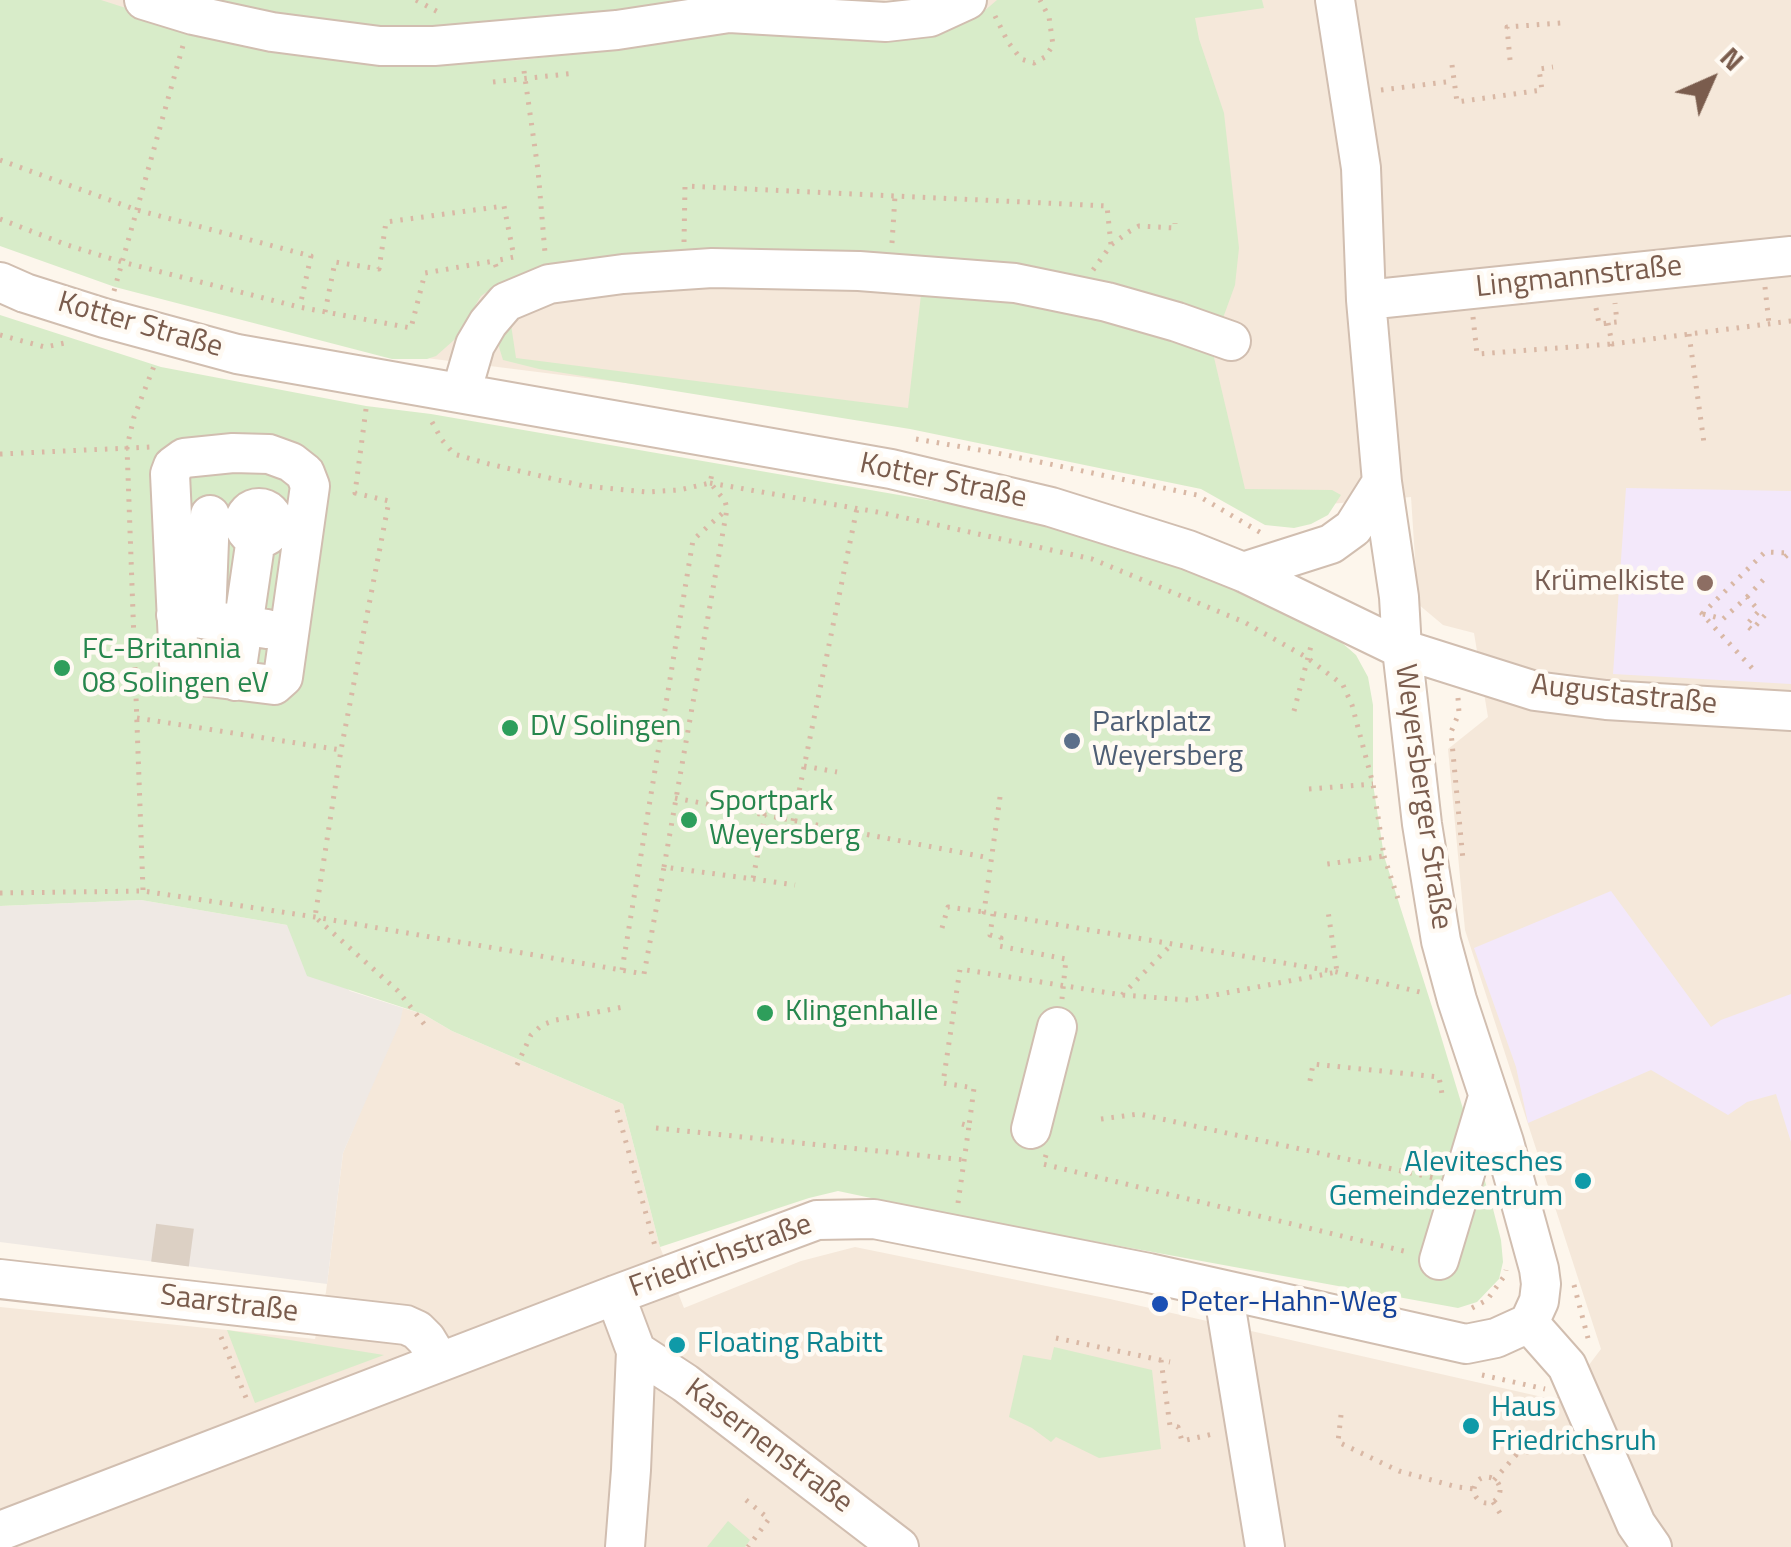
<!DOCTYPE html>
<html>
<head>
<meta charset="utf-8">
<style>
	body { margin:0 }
	#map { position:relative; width:1791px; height:1547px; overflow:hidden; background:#fdf6ec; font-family:"Titillium Web",sans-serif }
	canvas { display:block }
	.north { position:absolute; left:1661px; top:30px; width:100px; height:100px; -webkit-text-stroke:8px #fffaf3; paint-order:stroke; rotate:45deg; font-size:28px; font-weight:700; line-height:40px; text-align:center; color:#7a5c4d }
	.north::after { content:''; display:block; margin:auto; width:35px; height:45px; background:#7a5c4d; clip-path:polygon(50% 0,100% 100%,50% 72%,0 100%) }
</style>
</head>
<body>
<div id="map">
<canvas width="1791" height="1547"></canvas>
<div class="north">N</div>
</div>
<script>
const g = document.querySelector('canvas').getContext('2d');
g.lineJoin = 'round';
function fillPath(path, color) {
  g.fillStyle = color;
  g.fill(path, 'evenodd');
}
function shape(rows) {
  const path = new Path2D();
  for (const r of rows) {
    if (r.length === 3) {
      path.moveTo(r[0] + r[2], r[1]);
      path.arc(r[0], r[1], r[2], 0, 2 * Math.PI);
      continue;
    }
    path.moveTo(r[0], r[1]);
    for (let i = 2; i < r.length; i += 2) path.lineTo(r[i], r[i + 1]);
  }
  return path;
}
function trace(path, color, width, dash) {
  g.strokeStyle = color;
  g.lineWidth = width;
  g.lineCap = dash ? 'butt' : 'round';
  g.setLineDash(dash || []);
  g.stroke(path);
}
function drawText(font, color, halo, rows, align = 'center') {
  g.font = font + ' "Titillium Web",sans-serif';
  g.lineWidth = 9;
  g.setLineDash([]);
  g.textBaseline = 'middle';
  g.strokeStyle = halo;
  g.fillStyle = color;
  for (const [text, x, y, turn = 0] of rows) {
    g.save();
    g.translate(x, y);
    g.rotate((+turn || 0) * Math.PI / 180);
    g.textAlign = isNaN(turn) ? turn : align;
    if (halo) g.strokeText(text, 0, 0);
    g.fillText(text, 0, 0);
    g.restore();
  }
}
const residential = shape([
	[0,0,1791,0,1791,1547,0,1547,0,1307,315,1339,326,1292,343,1153,403,1008,423,1014,452,1031,623,1104,660,1247,684,1308,801,1261,855,1247,1110,1299,1551,1399,1567,1394,1601,1349,1465,930,1448,749,1488,717,1474,633,1443,625,1418,604,1411,497,1318,505,1302,519,1267,525,1168,469,969,426,410,356]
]);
const industrial = shape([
	[141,900,287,925,350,991,403,1008,400,1023,343,1153,327,1284,0,1242,0,906]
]);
const education = shape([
	[1626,488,1791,491,1791,684,1613,674],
	[1611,891,1711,1027,1721,1020,1791,994,1791,1142,1776,1094,1747,1102,1728,1115,1651,1070,1528,1123,1516,1067,1474,948]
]);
const green = shape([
	[0,0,101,0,188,28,275,49,385,66,523,60,732,33,813,33,887,41,926,38,983,12,997,0,1262,0,1264,8,1195,18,1199,39,1224,113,1239,248,1235,285,1223,318,1063,273,988,260,837,252,730,251,546,268,501,282,481,296,454,340,436,356,427,359,392,359,115,287,0,246],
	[210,0,695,0,600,18,436,31,280,19],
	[922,286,996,291,1212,349,1245,489,1332,490,1341,495,1328,515,1311,524,1294,528,1265,525,1201,489,910,429,539,369,503,360,499,347,500,332,510,318,516,358,908,408],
	[0,315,161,367,366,406,431,414,1032,518,1197,572,1267,603,1341,642,1356,655,1368,677,1373,705,1373,784,1384,856,1433,1010,1491,1201,1501,1240,1503,1262,1499,1279,1477,1302,1458,1308,956,1216,838,1191,809,1198,660,1247,623,1104,452,1031,423,1014,307,976,287,925,141,900,0,906],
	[227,1330,384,1355,255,1403],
	[1054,1347,1152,1370,1161,1449,1099,1458,1056,1437,1051,1442,1032,1428,1009,1417,1023,1355,1051,1360],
	[728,1521,750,1540,745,1547,707,1547]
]);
const minorTunnel = shape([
	[170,1264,176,1219]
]);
const path = shape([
	[416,0,438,12],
	[995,16,1008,42,1021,59,1034,63,1045,57,1053,45,1049,17,1040,0],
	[1510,60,1507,27,1561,23],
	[1452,65,1457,102,1542,90,1539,69,1553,67],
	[524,71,538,170,545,253],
	[493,82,576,73],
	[1381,90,1454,81],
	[0,160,137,210,311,256,300,306],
	[0,219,67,245,122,262,299,307,411,328,425,273,494,261,499,274],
	[684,242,685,186,1107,206,1111,245],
	[892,243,895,196],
	[1093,270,1111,245,1130,231,1139,226,1175,228,1175,223],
	[1765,287,1769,324],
	[114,291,184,42],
	[1596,308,1599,324,1617,322,1615,303],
	[325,312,335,262,379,269,386,222,504,206,514,257,494,261],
	[1473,317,1477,354,1612,344],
	[1608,323,1612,344,1791,321],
	[1689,334,1704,443],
	[0,335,45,347,70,342],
	[366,409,355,493,389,501,341,750,315,917,398,991,428,1029],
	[432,422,442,440,454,454,489,464,584,486,647,492,679,490,710,483,713,469],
	[916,439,997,453,1197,495,1263,534],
	[0,454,151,447],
	[710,483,883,513,1092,559,1244,622,1306,657,1343,685,1352,705,1373,784,1384,856,1321,865],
	[1747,597,1767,576],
	[1703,614,1723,619,1747,597,1759,611,1746,625,1752,630,1765,615],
	[1752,668,1702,614,1765,552,1789,553,1783,559],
	[1458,698,1459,713,1451,732,1463,860],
	[1294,711,1312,642],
	[137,718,341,750],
	[804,766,837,772],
	[1309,789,1373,784],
	[1000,797,984,912,1337,972,1424,993],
	[675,798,765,815],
	[793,821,857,508],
	[1384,856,1400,905],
	[664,867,727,509,725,501,712,485],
	[753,879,795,885],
	[143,890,127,447,134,417,156,361],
	[0,893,143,891,315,917,644,974,664,867,753,879,765,815,990,858],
	[993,914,990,935,1001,938,999,946,1066,959,1062,999],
	[942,928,948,907,984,912],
	[622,970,693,540,727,509],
	[1122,995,1172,944],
	[517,1065,531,1035,542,1025,556,1020,623,1007],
	[1310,1081,1313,1064,1439,1077,1442,1094],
	[617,1110,655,1246],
	[1101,1119,1139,1114,1434,1178],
	[962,1124,969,1126,974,1088,943,1083,960,969,1122,995,1188,1000,1337,972,1328,911],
	[656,1128,965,1160],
	[1046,1155,1043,1164,1408,1252],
	[958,1203,969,1126],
	[1574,1285,1589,1342],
	[1472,1308,1487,1300,1505,1275,1506,1270],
	[221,1337,249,1405],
	[1056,1338,1170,1362],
	[1161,1360,1170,1426,1178,1427,1182,1441,1213,1434],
	[1482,1375,1545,1389],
	[1341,1415,1338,1442,1399,1471,1457,1487,1474,1489],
	[1514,1441,1518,1453,1534,1451],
	[1487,1490,13],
	[1494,1480,1518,1453],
	[746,1500,769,1519,748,1547],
	[1493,1502,1503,1518]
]);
const minor = shape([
	[144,0,193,15,272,32,380,46,434,46,617,30,729,13,886,22,930,17,967,0],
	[1335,0,1361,168,1366,300,1382,482,1399,597,1402,649,1422,824,1441,941,1457,1000,1504,1142,1539,1269,1541,1284,1539,1301,1529,1323],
	[0,282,25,293,104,318,237,354,891,469,1051,507,1188,550,1243,572,1402,649,1535,691,1606,700,1791,711],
	[1366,300,1791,256],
	[461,393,475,345,488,323,506,302,549,284,623,274,712,268,859,271,1015,283,1107,302,1177,322,1231,341],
	[233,453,269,454,291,462,305,473,310,486,283,677,274,685,193,675,185,673,179,664,170,474,173,466,184,458,233,453],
	[259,523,15],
	[1243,572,1331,544,1353,528,1382,482],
	[176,615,267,629],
	[206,619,210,515],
	[235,681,256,538],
	[1031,1129,1057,1027],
	[1439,1260,1488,1097],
	[0,1279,406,1325,417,1330,426,1339,440,1362],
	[1223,1290,1265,1547],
	[615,1295,636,1351,631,1470,625,1547],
	[1529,1323,1567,1366,1636,1524,1652,1547],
	[636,1351,685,1383,899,1547],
	[0,1531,615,1295,817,1220,874,1219,1149,1273,1466,1344,1496,1338,1529,1323]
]);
const markers = [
	[1705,583,10,"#8d6e63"],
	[62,668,10,"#2e9e5b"],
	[510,728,10,"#2e9e5b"],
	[1072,741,10,"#5c6f8a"],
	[689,820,10,"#2e9e5b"],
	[765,1013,10,"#2e9e5b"],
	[1583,1181,10,"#0f9aa8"],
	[1160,1304,10,"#1a4fb4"],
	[677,1345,10,"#0f9aa8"],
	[1471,1426,10,"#0f9aa8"]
];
const streetNames = [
	["Lingmannstraße",1579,278,-6],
	["Kotter Straße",140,326,16],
	["Kotter Straße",943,482,12],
	["Augustastraße",1624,696,6],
	["Weyersberger Straße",1422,797,82],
	["Friedrichstraße",721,1257,-20],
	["Saarstraße",229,1305,7],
	["Kasernenstraße",768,1447,37]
];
const educationNames = [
	["Krümelkiste",1685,583]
];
const leisureNames = [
	["FC-Britannia",82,651],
	["08 Solingen eV",82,685],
	["DV Solingen",530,728],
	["Sportpark",709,803],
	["Weyersberg",709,837],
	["Klingenhalle",785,1013]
];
const serviceNames = [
	["Parkplatz",1092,724],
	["Weyersberg",1092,758]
];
const cultureNames = [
	["Alevitesches",1563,1164,"right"],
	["Gemeindezentrum",1563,1198,"right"],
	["Floating Rabitt",697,1345],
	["Haus",1491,1409],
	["Friedrichsruh",1491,1443]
];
const transitNames = [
	["Peter-Hahn-Weg",1180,1304]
];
fillPath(residential, '#f5e8da');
fillPath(industrial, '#efe9e4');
fillPath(education, '#f3e8fa');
fillPath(green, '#d8ecc9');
trace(minorTunnel, '#dcd0c4', 38, [38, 19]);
trace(minor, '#d1beb0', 42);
trace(path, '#d9b8a5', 5, [2.5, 8]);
trace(minor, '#fff', 38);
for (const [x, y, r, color] of markers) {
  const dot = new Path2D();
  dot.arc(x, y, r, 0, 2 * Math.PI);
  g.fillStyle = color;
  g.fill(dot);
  trace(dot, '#fffaf3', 4);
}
drawText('30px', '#7a5c4d', '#fffaf3', streetNames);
drawText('30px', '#785e54', '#fffaf3', educationNames, 'right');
drawText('30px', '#27864d', '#fffaf3', leisureNames, 'left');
drawText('30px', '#4e5e75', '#fffaf3', serviceNames, 'left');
drawText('30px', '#0d838f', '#fffaf3', cultureNames, 'left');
drawText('30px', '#164399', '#fffaf3', transitNames, 'left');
</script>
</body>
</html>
